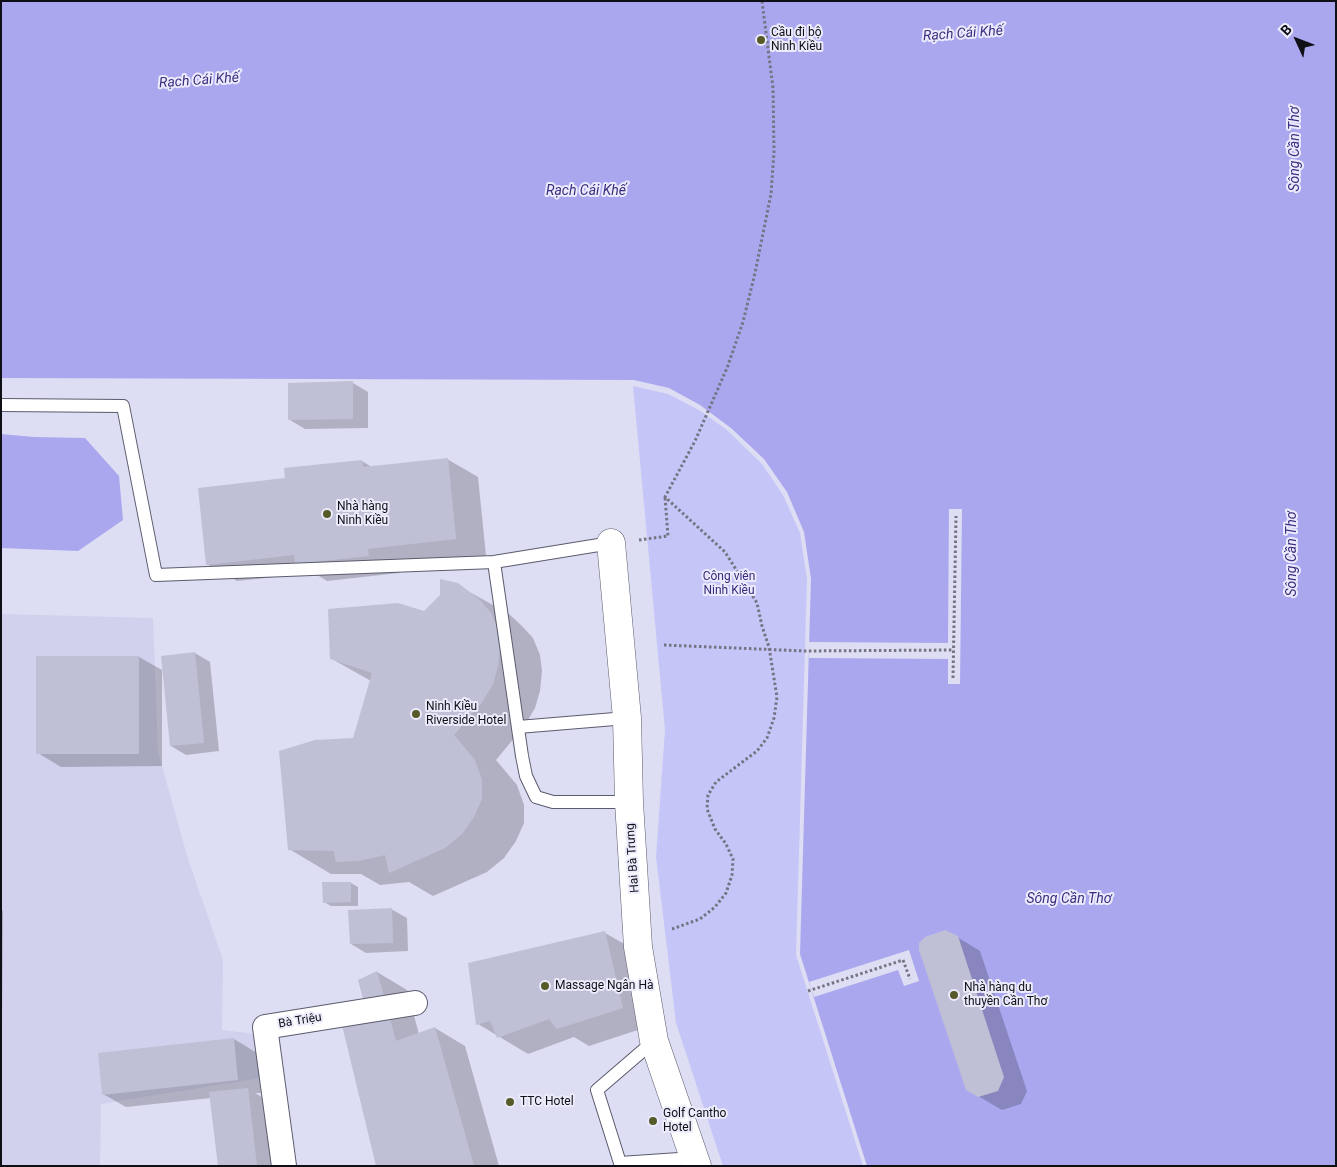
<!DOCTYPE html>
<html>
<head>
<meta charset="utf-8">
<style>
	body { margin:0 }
	#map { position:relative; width:1337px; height:1167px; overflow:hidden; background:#ddddf3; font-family:Roboto,sans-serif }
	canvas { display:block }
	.frame { position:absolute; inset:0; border:2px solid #0f0f16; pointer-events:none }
	.north { position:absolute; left:1272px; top:15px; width:50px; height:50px; -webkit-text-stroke:4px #ebebfc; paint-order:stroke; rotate:313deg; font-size:14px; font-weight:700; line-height:20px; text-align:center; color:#0f0f16 }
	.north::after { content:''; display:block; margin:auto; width:18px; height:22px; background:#0f0f16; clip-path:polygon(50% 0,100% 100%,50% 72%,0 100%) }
</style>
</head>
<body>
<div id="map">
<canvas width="1337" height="1167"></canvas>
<div class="frame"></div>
<div class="north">B</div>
</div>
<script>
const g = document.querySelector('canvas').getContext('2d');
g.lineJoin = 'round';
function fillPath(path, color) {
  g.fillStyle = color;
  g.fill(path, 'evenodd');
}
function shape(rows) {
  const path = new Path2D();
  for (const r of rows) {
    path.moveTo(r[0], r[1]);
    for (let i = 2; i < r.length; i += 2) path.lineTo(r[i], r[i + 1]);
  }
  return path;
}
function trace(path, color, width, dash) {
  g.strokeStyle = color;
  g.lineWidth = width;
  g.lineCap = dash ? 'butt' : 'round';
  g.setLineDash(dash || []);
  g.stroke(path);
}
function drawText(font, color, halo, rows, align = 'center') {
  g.font = font + ' Roboto,sans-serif';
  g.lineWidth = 4;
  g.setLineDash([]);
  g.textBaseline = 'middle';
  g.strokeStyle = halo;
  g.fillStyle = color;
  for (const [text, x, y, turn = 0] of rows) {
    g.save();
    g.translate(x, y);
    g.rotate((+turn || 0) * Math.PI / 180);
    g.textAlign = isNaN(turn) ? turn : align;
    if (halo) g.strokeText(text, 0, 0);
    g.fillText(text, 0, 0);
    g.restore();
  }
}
const built = shape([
	[1,614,153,618,158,752,188,859,223,960,222,1030,256,1034,261,1078,101,1104,100,1166,1,1166]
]);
const green = shape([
	[633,386,668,394,699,410,727,430,762,464,783,495,800,533,807,579,796,955,863,1166,723,1166,676,1023,656,857,665,730]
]);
const water = shape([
	[1,1,1336,1,1336,1166,867,1166,800,954,811,579,804,532,787,492,764,459,731,428,700,405,669,388,634,380,1,378],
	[1,434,34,437,85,438,119,476,123,520,78,551,1,548]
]);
const pier = shape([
	[949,509,962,509,960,684,948,684,948,659,809,658,809,642,948,643],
	[909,950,919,981,904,986,898,970,814,997,809,982]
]);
const shadow = shape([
	[353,383,368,392,368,428,305,429,290,420],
	[447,459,478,477,486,556,398,565,399,573,327,581,314,573,237,581,207,564,362,461,373,468],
	[457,585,509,614,522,626,533,638,540,655,542,671,540,691,535,708,525,725,496,760,517,785,524,805,524,823,516,841,504,858,487,872,433,896,409,882,380,885,361,874,331,874,289,849,354,739,371,681,332,659,424,612],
	[195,653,210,662,219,751,186,755,171,746],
	[38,657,139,657,162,670,162,766,61,767,38,753],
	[351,883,358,887,358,906,331,906,324,902],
	[391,909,407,918,408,951,366,953,351,944],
	[1,910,3,911,2,1027,1,1027],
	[605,933,635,950,653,1025,589,1046,574,1037,528,1054,478,1024],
	[957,937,980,951,1027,1091,1021,1104,1002,1110,978,1096],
	[377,972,407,990,419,1034,435,1028,465,1046,499,1166,377,1166,367,1011],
	[234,1039,257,1053,261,1093,255,1093,270,1102,278,1166,219,1166,211,1098,126,1107,103,1094]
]);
const building = shape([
	[353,381,353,419,288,420,288,383],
	[448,458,456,539,368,549,369,556,295,564,294,555,206,565,198,488,285,478,284,468,362,460,363,467],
	[440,579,458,583,480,600,491,613,498,630,500,646,498,666,493,684,483,701,454,735,475,760,482,780,482,799,474,817,462,834,445,848,389,873,385,855,358,861,336,862,334,851,288,850,279,751,315,740,353,738,372,673,330,659,328,609,398,603,424,611,440,595],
	[195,652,204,743,170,746,161,656],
	[36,656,139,656,139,754,36,754],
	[322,882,351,882,351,902,323,903],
	[392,908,393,943,350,944,348,910],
	[945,930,958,936,1004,1077,998,1091,978,1097,966,1090,919,950,919,943,925,937],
	[605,931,623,1008,557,1029,549,1019,497,1038,490,1021,476,1025,468,963],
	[377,971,396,1041,435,1027,474,1166,376,1166,341,1021,366,1010,358,980],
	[234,1038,238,1080,102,1095,98,1053],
	[248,1088,257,1166,218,1166,209,1092]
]);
const path = shape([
	[639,540,668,536,665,497],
	[664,645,805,651,954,650],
	[953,678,956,516],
	[672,929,700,919,715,907,726,893,732,875,733,859,726,844,715,829,707,809,708,795,716,782,757,751,767,738,774,718,777,697,769,647,762,626,757,603,725,552,665,497,695,441,727,368,743,322,755,273,771,194,774,152,773,88,762,1],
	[808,991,903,960,910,979]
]);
const lane = shape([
	[1,405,123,406,156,575,494,562,611,543],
	[494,562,522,756,526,776,536,797,553,802,629,802],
	[518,727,627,718],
	[654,1041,597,1090,620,1163,694,1158]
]);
const street = shape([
	[284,1166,265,1027,415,1003]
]);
const secondary = shape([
	[611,543,627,718,629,802,638,947,654,1041,697,1166]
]);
const markers = [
	[761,40,5,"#565a28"],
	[327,514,5,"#565a28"],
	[416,714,5,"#565a28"],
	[545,986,5,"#565a28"],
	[954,995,5,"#565a28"],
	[510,1102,5,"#565a28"],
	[653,1121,5,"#565a28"]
];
const poiNames = [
	["Cầu đi bộ",771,33],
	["Ninh Kiều",771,47],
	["Nhà hàng",337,507],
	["Ninh Kiều",337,521],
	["Ninh Kiều",426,707],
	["Riverside Hotel",426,721],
	["Massage Ngân Hà",555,986],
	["Nhà hàng du",964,988],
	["thuyền Cần Thơ",964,1002],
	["TTC Hotel",520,1102],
	["Golf Cantho",663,1114],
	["Hotel",663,1128]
];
const parkNames = [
	["Công viên",729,577],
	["Ninh Kiều",729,591]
];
const streetNames = [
	["Hai Bà Trưng",633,858,-94],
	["Bà Triệu",300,1021,-9]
];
const waterNames = [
	["Rạch Cái Khế",963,34,-4],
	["Rạch Cái Khế",199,81,-4],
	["Sông Cần Thơ",1295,149,-90],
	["Rạch Cái Khế",586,191],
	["Sông Cần Thơ",1292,554,-90],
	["Sông Cần Thơ",1069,899]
];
fillPath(built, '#d1d1ee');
fillPath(green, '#c6c5f8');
fillPath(water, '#aaa7ef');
fillPath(pier, '#ddddf3');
fillPath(shadow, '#0003');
fillPath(building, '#bfc0d5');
trace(lane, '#5b5b6e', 14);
trace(street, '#5b5b6e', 26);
trace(secondary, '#5b5b6e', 29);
trace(path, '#747482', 3, [2.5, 2.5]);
trace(lane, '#fff', 12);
trace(street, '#fff', 24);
trace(secondary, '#fff', 28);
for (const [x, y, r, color] of markers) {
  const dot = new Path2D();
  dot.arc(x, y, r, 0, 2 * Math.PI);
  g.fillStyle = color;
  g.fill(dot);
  trace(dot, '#ebebfc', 2);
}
drawText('12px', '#0f0f16', '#ebebfc', poiNames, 'left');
drawText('12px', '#382a7c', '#ebebfc', parkNames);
drawText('12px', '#0f0f16', '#ebebfc', streetNames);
drawText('italic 14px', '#3b2d7f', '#ebebfc', waterNames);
</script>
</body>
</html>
